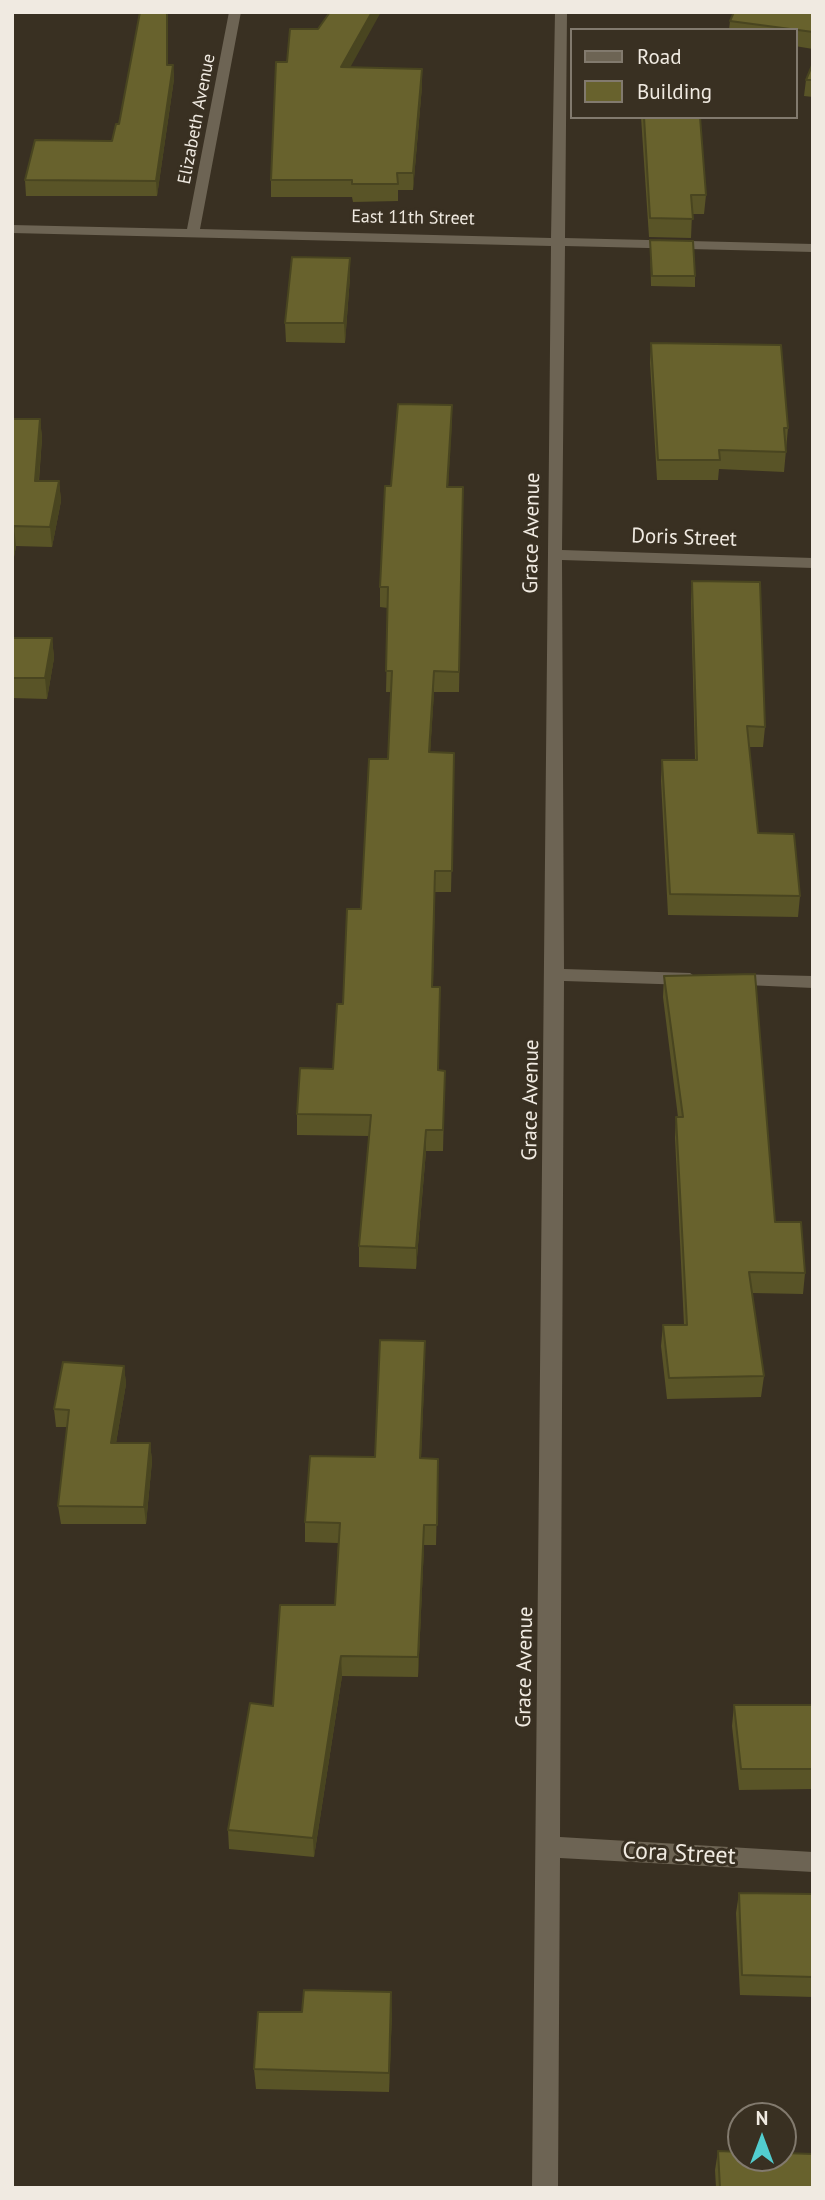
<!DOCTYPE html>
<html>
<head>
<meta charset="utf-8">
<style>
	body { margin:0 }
	#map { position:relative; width:825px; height:2200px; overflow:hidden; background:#393022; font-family:"PT Sans",sans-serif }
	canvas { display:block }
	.frame { position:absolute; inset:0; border:14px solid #f0eae1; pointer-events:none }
	.legend { position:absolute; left:570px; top:28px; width:228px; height:91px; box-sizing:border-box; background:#393022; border:2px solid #827a6e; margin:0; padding:9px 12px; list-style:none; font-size:21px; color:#f0eae1 }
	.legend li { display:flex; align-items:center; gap:14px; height:35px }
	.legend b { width:35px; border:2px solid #827a6e }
	.north { position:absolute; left:727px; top:2102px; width:70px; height:70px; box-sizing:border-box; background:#393022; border:2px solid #827a6e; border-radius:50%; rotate:0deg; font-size:19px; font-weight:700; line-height:28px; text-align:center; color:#f0eae1 }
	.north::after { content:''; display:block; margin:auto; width:24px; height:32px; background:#52cdcf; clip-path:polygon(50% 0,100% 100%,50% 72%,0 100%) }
</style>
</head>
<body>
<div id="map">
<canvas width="825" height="2200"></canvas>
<div class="frame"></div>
<ul class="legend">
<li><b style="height:9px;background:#6d6454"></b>Road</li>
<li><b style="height:19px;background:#68622d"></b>Building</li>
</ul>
<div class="north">N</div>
</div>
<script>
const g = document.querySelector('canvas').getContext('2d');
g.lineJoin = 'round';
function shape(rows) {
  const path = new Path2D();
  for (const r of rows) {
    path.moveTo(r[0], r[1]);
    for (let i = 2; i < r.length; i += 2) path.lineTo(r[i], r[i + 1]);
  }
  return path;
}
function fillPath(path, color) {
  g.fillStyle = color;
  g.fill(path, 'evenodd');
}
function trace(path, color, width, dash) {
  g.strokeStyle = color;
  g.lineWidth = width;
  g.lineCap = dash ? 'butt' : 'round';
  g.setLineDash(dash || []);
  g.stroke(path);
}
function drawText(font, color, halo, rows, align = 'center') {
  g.font = font + ' "PT Sans",sans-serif';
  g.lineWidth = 6;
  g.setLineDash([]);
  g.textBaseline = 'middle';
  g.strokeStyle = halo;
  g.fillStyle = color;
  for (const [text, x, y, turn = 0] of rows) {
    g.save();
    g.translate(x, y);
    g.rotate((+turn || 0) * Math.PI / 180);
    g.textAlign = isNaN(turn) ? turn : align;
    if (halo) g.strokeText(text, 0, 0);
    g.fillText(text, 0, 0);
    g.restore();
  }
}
const minor = shape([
	[229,12,241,12,200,229,551,238,555,12,567,12,565,238,813,244,813,252,565,246,562,550,813,558,813,568,562,560,564,969,690,973,699,979,690,985,564,981,560,1837,813,1852,813,1872,560,1858,558,2188,532,2188,551,246,12,233,12,225,187,229,229,12],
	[731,974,813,976,813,988,724,984,722,980,731,974]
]);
const wall = shape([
	[168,12,168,65,173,65,174,79,157,196,26,196,25,180,112,141],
	[813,12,813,49,795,46,795,30,729,30,730,21],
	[318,29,350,67,422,69,422,86,413,190,398,190,398,201,353,202,352,197,271,197,271,180,287,62],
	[813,63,813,97,804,96,806,80],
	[641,117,700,117,706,195,704,214,692,214,691,238,649,237],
	[650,240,695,276,695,287,651,286],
	[350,277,345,343,286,342,285,323],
	[651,343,788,428,784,472,719,469,718,480,657,480,650,363],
	[452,405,448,487,463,487,459,692,434,692,430,752,454,753,451,892,435,892,433,987,438,1070,445,1071,443,1151,426,1151,416,1269,359,1267,359,1246,369,1136,297,1135,297,1114,333,1069,343,1004,361,909,388,759,391,692,386,692,388,608,380,607,380,587,391,486],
	[12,419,40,419,42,438,39,481,59,481,61,501,52,547,16,546,14,557,12,557],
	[692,581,765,727,763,747,749,747,758,833,800,896,798,917,668,915,661,781,662,760,695,760,691,601],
	[12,638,52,638,54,658,47,699,12,698],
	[664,976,775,1222,805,1273,803,1294,752,1293,764,1376,761,1397,667,1399,661,1346,663,1325,684,1325,675,1138,676,1117,678,1117,663,997],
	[425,1362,421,1458,438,1459,436,1545,424,1545,418,1677,342,1676,314,1857,229,1849,228,1830,273,1706,335,1605,338,1543,305,1542,305,1522,375,1457],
	[124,1366,126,1384,116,1443,150,1443,152,1461,146,1524,61,1524,58,1506,67,1427,56,1427,54,1409],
	[734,1705,813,1705,813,1789,739,1790,732,1726],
	[739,1893,813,1894,813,1997,740,1995,736,1913],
	[302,2012,392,2012,389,2092,256,2089,254,2069],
	[718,2151,813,2188,716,2188,715,2170]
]);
const shadedWall = shape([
	[167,12,168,12,168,79,167,65],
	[372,12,381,12,341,84,341,67],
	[173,65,174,79,157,196,156,181],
	[422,69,422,86,413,190,413,173],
	[350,258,350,277,345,343,344,323],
	[452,405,452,425,447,507,447,487],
	[40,419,42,438,37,501,35,481],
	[59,481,61,501,52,547,50,527],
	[14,526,16,546,14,557,12,536],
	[52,638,54,658,47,699,45,678],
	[434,671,434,692,429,773,429,752],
	[426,1130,426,1151,416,1269,416,1248],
	[425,1341,425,1362,420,1478,420,1458],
	[124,1366,126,1384,113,1461,111,1443],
	[150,1443,152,1461,146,1524,144,1507],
	[424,1525,424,1545,418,1677,418,1657],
	[341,1656,342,1676,314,1857,313,1838],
	[391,1992,392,2012,389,2092,389,2073]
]);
const building = shape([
	[140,12,167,12,167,65,173,65,156,181,25,180,35,140,112,141,116,124,119,124,140,12],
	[330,12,372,12,341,67,422,69,413,173,397,173,398,184,352,184,352,180,271,180,276,62,287,62,290,29,318,29,330,12],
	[734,12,813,12,813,32,730,21,734,12],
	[813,63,813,80,806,80,813,63],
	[644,117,700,117,706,195,691,195,693,219,650,218,644,117],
	[650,240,693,241,695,276,652,276,650,240],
	[292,257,350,258,344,323,285,323,292,257],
	[651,343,781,345,788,428,784,428,786,452,719,450,720,460,658,460,651,343],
	[398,404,452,405,447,487,463,487,459,672,434,671,429,752,454,753,452,871,435,871,432,987,440,987,438,1070,445,1071,443,1130,426,1130,416,1248,359,1246,371,1115,297,1114,300,1068,333,1069,337,1004,343,1004,347,909,361,909,369,759,388,759,392,671,386,671,388,587,380,587,385,486,391,486,398,404],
	[12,419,40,419,35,481,59,481,50,527,14,526,12,536,12,419],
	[692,581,760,582,765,727,747,726,758,833,794,834,800,896,670,894,662,760,697,760,692,581],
	[12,638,52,638,45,678,12,678,12,638],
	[755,974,775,1222,801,1222,805,1273,749,1272,764,1376,669,1378,663,1325,687,1325,676,1117,683,1117,664,976,755,974],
	[380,1340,425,1341,420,1458,438,1459,437,1525,424,1525,418,1657,341,1656,313,1838,228,1830,250,1703,273,1706,280,1605,335,1605,340,1523,305,1522,310,1456,375,1457,380,1340],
	[63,1362,124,1366,111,1443,150,1443,144,1507,58,1506,69,1410,54,1409,63,1362],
	[734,1705,813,1705,813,1769,741,1769,734,1705],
	[739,1893,813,1894,813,1977,742,1975,739,1893],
	[304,1990,391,1992,389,2073,254,2069,258,2012,302,2012,304,1990],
	[718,2151,741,2152,741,2158,783,2158,783,2153,813,2154,813,2188,720,2188,718,2151]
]);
const farStreetnames = [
	["Elizabeth Avenue",197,119,-79],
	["East 11th Street",413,218,1]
];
const streetNames = [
	["Grace Avenue",532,533,-89],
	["Doris Street",684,538,2],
	["Grace Avenue",531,1100,-89],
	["Grace Avenue",525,1667,-89]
];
const nearStreetnames = [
	["Cora Street",679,1854,3]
];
fillPath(minor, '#6d6454');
fillPath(wall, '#595427');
fillPath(shadedWall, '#494520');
fillPath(building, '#68622d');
trace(building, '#494520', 2);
drawText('18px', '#f0eae1', '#393022', farStreetnames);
drawText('21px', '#f0eae1', '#393022', streetNames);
drawText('24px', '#f0eae1', '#393022', nearStreetnames);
</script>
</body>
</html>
